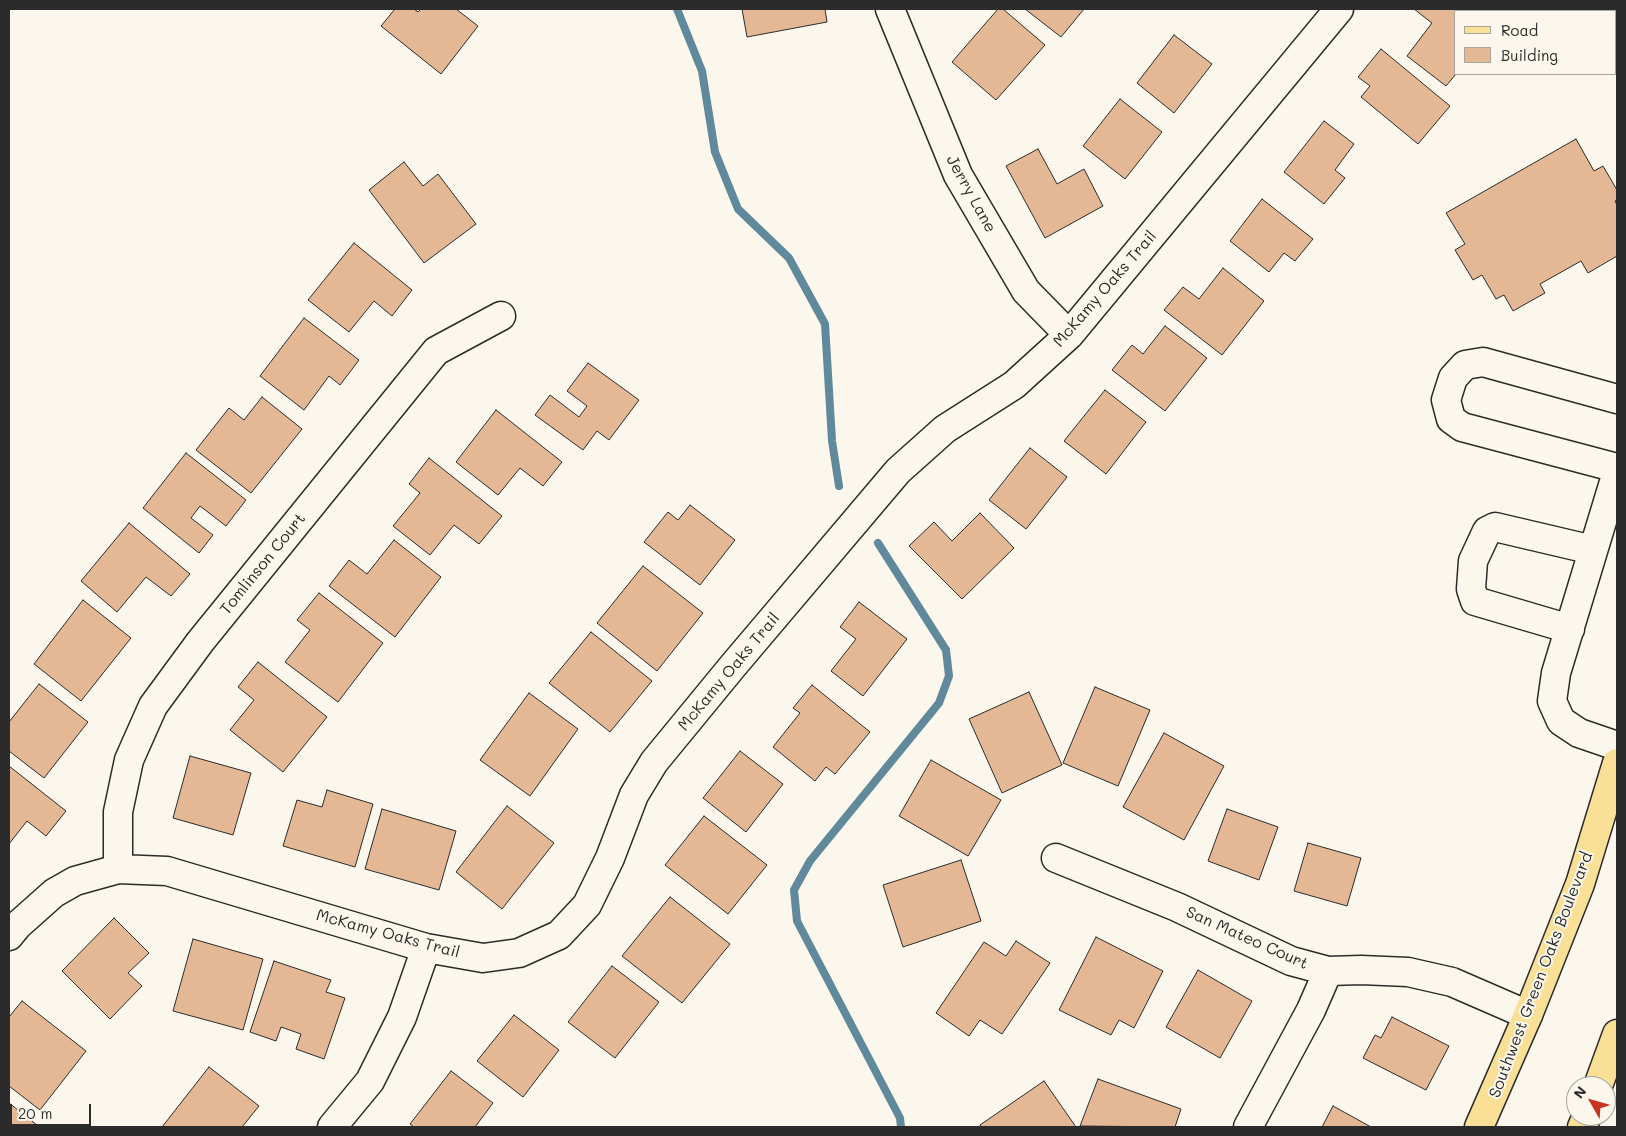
<!DOCTYPE html>
<html>
<head>
<meta charset="utf-8">
<style>
	body { margin:0 }
	#map { position:relative; width:1626px; height:1136px; overflow:hidden; background:#fbf7ec; font-family:Mali,sans-serif }
	canvas { display:block }
	.frame { position:absolute; inset:0; border:10px solid #2b2b2b; pointer-events:none }
	.legend { position:absolute; left:1454px; top:10px; width:162px; height:65px; box-sizing:border-box; background:#fbf7ec; border:1px solid #a8a59f; margin:0; padding:6px 9px; list-style:none; font-size:15px; color:#2b2b2b }
	.legend li { display:flex; align-items:center; gap:10px; height:25px }
	.legend b { width:25px; border:1px solid #a8a59f }
	.north { position:absolute; left:1566px; top:1076px; width:50px; height:50px; box-sizing:border-box; background:#fbf7ec; border:1px solid #a8a59f; border-radius:50%; rotate:308deg; font-size:14px; font-weight:700; line-height:20px; text-align:center; color:#2b2b2b }
	.north::after { content:''; display:block; margin:auto; width:18px; height:22px; background:#c8321e; clip-path:polygon(50% 0,100% 100%,50% 72%,0 100%) }
	.scale { position:absolute; left:10px; top:1104px; width:81px; height:22px; box-sizing:border-box; border:2px solid #2b2b2b; border-top:0; padding-left:6px; font-size:15px; line-height:18px; white-space:nowrap; color:#2b2b2b; -webkit-text-stroke:4px #fbf7ec; paint-order:stroke }
</style>
</head>
<body>
<div id="map">
<canvas width="1626" height="1136"></canvas>
<div class="frame"></div>
<ul class="legend">
<li><b style="height:6px;background:#fadf96"></b>Road</li>
<li><b style="height:14px;background:#e4b895"></b>Building</li>
</ul>
<div class="north">N</div>
<div class="scale">20 m</div>
</div>
<script>
const g = document.querySelector('canvas').getContext('2d');
g.lineJoin = 'round';
function shape(rows) {
  const path = new Path2D();
  for (const r of rows) {
    path.moveTo(r[0], r[1]);
    for (let i = 2; i < r.length; i += 2) path.lineTo(r[i], r[i + 1]);
  }
  return path;
}
function trace(path, color, width, dash) {
  g.strokeStyle = color;
  g.lineWidth = width;
  g.lineCap = dash ? 'butt' : 'round';
  g.setLineDash(dash || []);
  g.stroke(path);
}
function fillPath(path, color) {
  g.fillStyle = color;
  g.fill(path, 'evenodd');
}
function drawText(font, color, halo, rows, align = 'center') {
  g.font = font + ' Mali,sans-serif';
  g.lineWidth = 4;
  g.setLineDash([]);
  g.textBaseline = 'middle';
  g.strokeStyle = halo;
  g.fillStyle = color;
  for (const [text, x, y, turn = 0] of rows) {
    g.save();
    g.translate(x, y);
    g.rotate((+turn || 0) * Math.PI / 180);
    g.textAlign = isNaN(turn) ? turn : align;
    if (halo) g.strokeText(text, 0, 0);
    g.fillText(text, 0, 0);
    g.restore();
  }
}
const stream = shape([
	[677,9,702,71,715,152,738,209,789,258,825,324,832,441,839,486],
	[878,543,946,650,949,676,939,703,810,861,794,890,797,921,900,1118,901,1127]
]);
const building = shape([
	[395,9,414,9,418,12,421,9,456,9,478,26,441,74,381,26,395,9],
	[742,9,825,9,827,22,747,37,742,9],
	[998,9,1003,9,1045,45,996,100,952,62,998,9],
	[1025,9,1084,9,1061,37,1025,9],
	[1414,9,1469,9,1472,11,1455,11,1456,74,1446,86,1407,56,1432,23,1414,9],
	[1595,9,1617,9,1617,56,1615,54,1615,11,1593,11,1595,9],
	[1174,35,1212,64,1174,113,1137,83,1174,35],
	[1381,49,1450,106,1418,144,1361,97,1370,86,1358,77,1381,49],
	[1120,99,1162,132,1125,179,1083,146,1120,99],
	[1324,121,1354,144,1335,170,1345,178,1324,204,1284,172,1324,121],
	[1576,139,1594,171,1603,166,1617,190,1617,200,1615,201,1617,205,1617,256,1588,273,1581,261,1540,284,1545,293,1513,311,1504,295,1496,299,1482,275,1473,280,1455,250,1465,244,1446,213,1576,139],
	[1038,149,1057,184,1084,169,1103,206,1045,238,1006,166,1038,149],
	[404,162,423,186,438,174,476,224,424,263,369,190,404,162],
	[1262,199,1313,239,1295,261,1284,253,1269,272,1230,241,1262,199],
	[354,243,412,290,392,316,374,301,349,332,308,300,354,243],
	[1223,268,1264,301,1222,355,1164,310,1183,287,1199,299,1223,268],
	[304,318,359,360,340,385,329,376,304,410,260,376,304,318],
	[1165,326,1207,358,1165,411,1112,370,1132,345,1143,354,1165,326],
	[588,363,639,400,609,440,597,431,583,450,535,415,550,395,579,417,587,406,567,391,588,363],
	[1105,390,1146,422,1106,474,1064,441,1105,390],
	[262,397,302,429,251,493,196,450,229,408,244,420,262,397],
	[496,410,562,462,543,486,520,468,498,495,456,462,496,410],
	[1030,448,1067,477,1026,529,989,500,1030,448],
	[186,453,246,500,226,526,200,506,191,518,213,535,199,553,143,508,186,453],
	[429,458,502,516,479,544,454,525,430,555,393,526,420,493,409,484,429,458],
	[690,505,735,540,700,585,644,542,668,512,678,520,690,505],
	[980,513,1014,548,962,599,909,546,934,522,952,541,980,513],
	[129,523,190,574,171,596,146,577,117,612,81,581,129,523],
	[394,540,441,577,395,637,329,586,349,560,367,574,394,540],
	[643,566,703,613,657,671,597,623,643,566],
	[319,593,383,643,338,702,285,662,310,630,297,620,319,593],
	[83,600,131,638,81,701,34,664,83,600],
	[859,602,907,639,863,696,831,671,856,639,840,627,859,602],
	[591,632,652,681,610,732,549,683,591,632],
	[258,662,327,717,283,772,230,730,254,700,238,687,258,662],
	[39,684,88,722,44,778,9,751,9,722,39,684],
	[812,685,870,732,835,774,826,767,815,781,773,747,800,713,793,708,812,685],
	[1095,687,1150,710,1118,786,1063,763,1095,687],
	[1029,692,1062,765,1002,793,969,719,1029,692],
	[529,693,578,729,530,796,480,760,529,693],
	[1164,733,1224,766,1184,840,1123,807,1164,733],
	[740,751,783,784,746,832,703,798,740,751],
	[190,756,251,773,233,835,173,818,190,756],
	[931,760,1001,800,968,856,899,816,931,760],
	[9,766,66,811,46,836,27,821,9,844,9,766],
	[327,790,373,804,355,867,283,846,297,800,322,807,327,790],
	[507,806,554,843,502,909,456,872,507,806],
	[382,809,456,831,439,890,365,869,382,809],
	[1227,809,1278,827,1259,880,1208,861,1227,809],
	[704,816,767,865,728,914,665,865,704,816],
	[1308,843,1361,858,1347,906,1294,891,1308,843],
	[961,860,981,921,903,947,883,885,961,860],
	[670,897,730,944,682,1003,622,956,670,897],
	[114,918,149,953,128,973,142,986,110,1019,62,971,114,918],
	[1096,937,1163,971,1134,1028,1119,1020,1111,1035,1059,1010,1096,937],
	[193,939,263,959,243,1030,173,1011,193,939],
	[1016,941,1050,963,1002,1034,980,1020,969,1036,936,1013,984,942,1006,956,1016,941],
	[274,961,331,980,326,992,345,998,324,1059,296,1049,301,1034,281,1027,276,1041,250,1032,274,961],
	[612,966,659,1002,615,1058,568,1022,612,966],
	[1198,970,1252,1001,1220,1058,1166,1027,1198,970],
	[22,1001,86,1051,40,1110,9,1086,9,1017,22,1001],
	[514,1015,559,1050,523,1097,477,1061,514,1015],
	[1392,1017,1449,1046,1426,1090,1363,1058,1375,1035,1381,1038,1392,1017],
	[209,1067,259,1106,242,1127,162,1127,209,1067],
	[451,1071,493,1103,475,1127,414,1127,410,1124,451,1071],
	[1098,1079,1181,1109,1175,1127,1080,1126,1098,1079],
	[1044,1081,1076,1127,981,1127,980,1125,1044,1081],
	[9,1103,37,1125,35,1127,9,1127,9,1103],
	[1333,1106,1371,1127,1322,1127,1333,1106]
]);
const minor = shape([
	[890,9,958,175,1026,291,1069,335],
	[1617,399,1483,362,1465,365,1453,378,1446,400,1451,419,1462,427,1617,468],
	[1617,472,1556,673,1552,701,1561,721,1579,733,1617,746],
	[1570,629,1475,601,1471,589,1473,561,1487,531,1495,527,1593,550],
	[1056,858,1177,907,1291,961,1328,971,1361,970,1408,972,1452,982,1528,1015],
	[118,869,118,812,129,760,153,706,200,642,436,351,501,316],
	[9,936,18,925,54,893,75,881,118,869,167,871,426,948,483,958,519,953,559,935,587,905,610,858,634,795,654,762,732,667,898,471,945,429,1014,385,1069,335,1339,9],
	[332,1127,370,1081,402,1017,426,948],
	[1248,1127,1311,1010,1328,971]
]);
const major = shape([
	[1598,1086,1617,1034],
	[1479,1127,1528,1015,1580,884,1617,763],
	[1582,1127,1587,1116]
]);
const streetNames = [
	["Jerry Lane",971,194,61],
	["McKamy Oaks Trail",1105,289,-49],
	["Tomlinson Court",263,564,-51],
	["McKamy Oaks Trail",729,672,-50],
	["McKamy Oaks Trail",388,934,15],
	["San Mateo Court",1247,938,24],
	["Southwest Green Oaks Boulevard",1541,975,-69]
];
trace(stream, '#60899b', 8);
fillPath(building, '#e4b895');
trace(building, '#2b2b2b', 1);
trace(minor, '#2b2b2b', 31);
trace(major, '#2b2b2b', 31);
trace(minor, '#fbf7ec', 28);
trace(major, '#fadf96', 28);
drawText('16px', '#2b2b2b', '#fbf7ec', streetNames);
</script>
</body>
</html>
